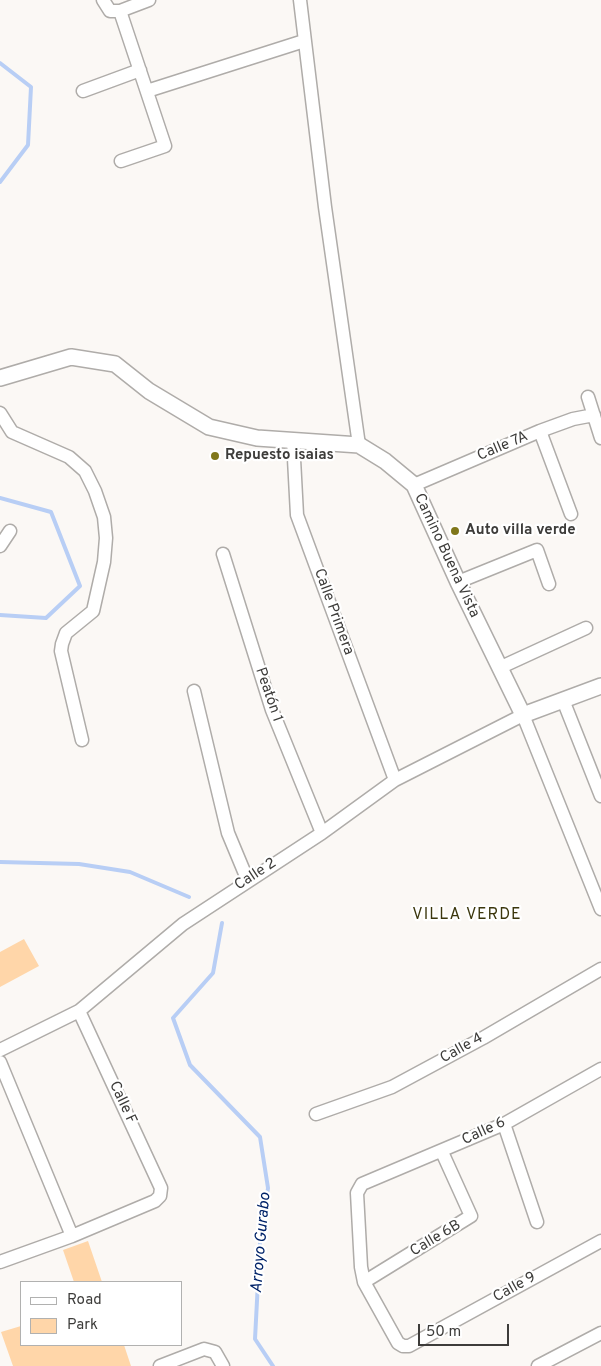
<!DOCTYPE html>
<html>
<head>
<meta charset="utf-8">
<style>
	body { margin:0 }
	#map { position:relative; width:601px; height:1366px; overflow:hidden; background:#fbf8f5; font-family:Overpass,sans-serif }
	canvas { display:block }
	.legend { position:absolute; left:20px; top:1281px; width:162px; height:65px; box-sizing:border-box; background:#fff; border:1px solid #b1b1b0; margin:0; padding:6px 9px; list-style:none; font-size:15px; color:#3d3c3a }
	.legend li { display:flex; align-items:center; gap:10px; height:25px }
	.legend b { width:25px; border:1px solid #b1b1b0 }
	.scale { position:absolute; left:418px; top:1324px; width:91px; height:22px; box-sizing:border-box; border:2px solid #3d3c3a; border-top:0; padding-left:6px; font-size:15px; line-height:18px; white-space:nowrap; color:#3d3c3a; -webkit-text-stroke:4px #fff; paint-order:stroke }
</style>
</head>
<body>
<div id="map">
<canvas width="601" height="1366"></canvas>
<ul class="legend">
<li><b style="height:6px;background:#fff"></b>Road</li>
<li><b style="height:14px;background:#ffd6a9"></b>Park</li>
</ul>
<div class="scale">50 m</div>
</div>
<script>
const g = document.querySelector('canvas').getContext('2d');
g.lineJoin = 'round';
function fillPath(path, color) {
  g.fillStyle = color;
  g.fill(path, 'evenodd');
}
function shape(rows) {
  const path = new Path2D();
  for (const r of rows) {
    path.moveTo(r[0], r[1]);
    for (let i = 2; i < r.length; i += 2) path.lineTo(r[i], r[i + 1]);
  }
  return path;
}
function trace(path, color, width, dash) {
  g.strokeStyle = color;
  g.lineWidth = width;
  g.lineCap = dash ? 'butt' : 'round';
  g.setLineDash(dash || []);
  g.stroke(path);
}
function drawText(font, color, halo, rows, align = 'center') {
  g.font = font + ' Overpass,sans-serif';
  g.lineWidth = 4.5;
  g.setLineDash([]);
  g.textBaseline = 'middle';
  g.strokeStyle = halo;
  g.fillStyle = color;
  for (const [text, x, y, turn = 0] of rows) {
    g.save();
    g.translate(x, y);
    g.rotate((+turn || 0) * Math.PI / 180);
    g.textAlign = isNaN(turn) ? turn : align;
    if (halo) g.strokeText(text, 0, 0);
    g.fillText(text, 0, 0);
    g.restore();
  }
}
const green = shape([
	[24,939,39,966,0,987,0,952],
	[88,1241,102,1282,74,1282,63,1250],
	[21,1326,21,1345,124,1345,131,1366,13,1366,1,1332]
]);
const stream = shape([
	[0,63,31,87,28,145,0,182],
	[0,498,51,512,80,586,46,618,0,615],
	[0,862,79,864,130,872,189,897],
	[222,923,213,973,173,1018,190,1065,260,1137,268,1188,260,1243,255,1339,273,1366]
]);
const minor = shape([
	[103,0,110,11,120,11,149,0],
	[300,0,325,207,359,445],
	[120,11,165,146,121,161],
	[83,91,140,70],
	[147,91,304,41],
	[588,397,601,438],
	[0,413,12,432,69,457,85,471,95,491,104,517,106,538,104,562,93,611,66,633,62,644,61,651,82,740],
	[540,431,571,514],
	[293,440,297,515,395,780],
	[414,485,540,431,573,419,594,415],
	[0,546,10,531],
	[223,554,272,710,322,833],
	[458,582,537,550,549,584],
	[499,668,586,628],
	[194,691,228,833,248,881],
	[563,700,601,796],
	[0,1050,79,1011,183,924,322,833,395,780,523,715,601,909],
	[0,1062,72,1236],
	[601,1069,504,1124,362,1184,357,1193,361,1267,364,1282,398,1343,403,1346,409,1346,601,1241],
	[316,1114,392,1087,483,1038,601,969],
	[504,1124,537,1222],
	[0,1262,72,1236,155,1201,160,1196,161,1188,79,1011],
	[364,1282,471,1216,442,1152],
	[160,1366,204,1349,215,1352,223,1366],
	[538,1366,601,1333]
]);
const tertiary = shape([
	[0,378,71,357,115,364,149,391,209,427,257,438,359,445,385,461,414,485,458,582,523,715,601,686]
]);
const markers = [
	[215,456,5,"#80771b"],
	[455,531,5,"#80771b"]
];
const streetNames = [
	["Calle 7A",503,447,-23],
	["Camino Buena Vista",446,556,65],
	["Calle Primera",333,612,70],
	["Peatón 1",268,695,71],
	["Calle 2",256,875,-33],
	["Calle 4",462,1049,-29],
	["Calle F",122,1103,65],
	["Calle 6",484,1132,-25],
	["Calle 6B",436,1239,-31],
	["Calle 9",515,1288,-29]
];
const poiNames = [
	["Repuesto isaias",225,456],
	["Auto villa verde",465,531]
];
const neighbourhoodNames = [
	["VILLA VERDE",467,916]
];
const waterNames = [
	["Arroyo Gurabo",262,1243,-85]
];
fillPath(green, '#ffd6a9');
trace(stream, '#b8cef5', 4);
trace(minor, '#afaca9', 15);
trace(tertiary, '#afaca9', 18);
trace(minor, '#fff', 12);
trace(tertiary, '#fff', 15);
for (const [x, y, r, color] of markers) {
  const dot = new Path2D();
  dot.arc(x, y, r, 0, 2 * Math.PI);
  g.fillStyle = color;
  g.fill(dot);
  trace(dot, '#fff', 2);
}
drawText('15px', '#3d3c3a', '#fff', streetNames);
drawText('bold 15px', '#3d3c3a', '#fff', poiNames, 'left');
g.letterSpacing = '1px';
drawText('16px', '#3b360c', '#fff', neighbourhoodNames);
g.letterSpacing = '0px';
drawText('italic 16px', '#002369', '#fff', waterNames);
</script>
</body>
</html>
